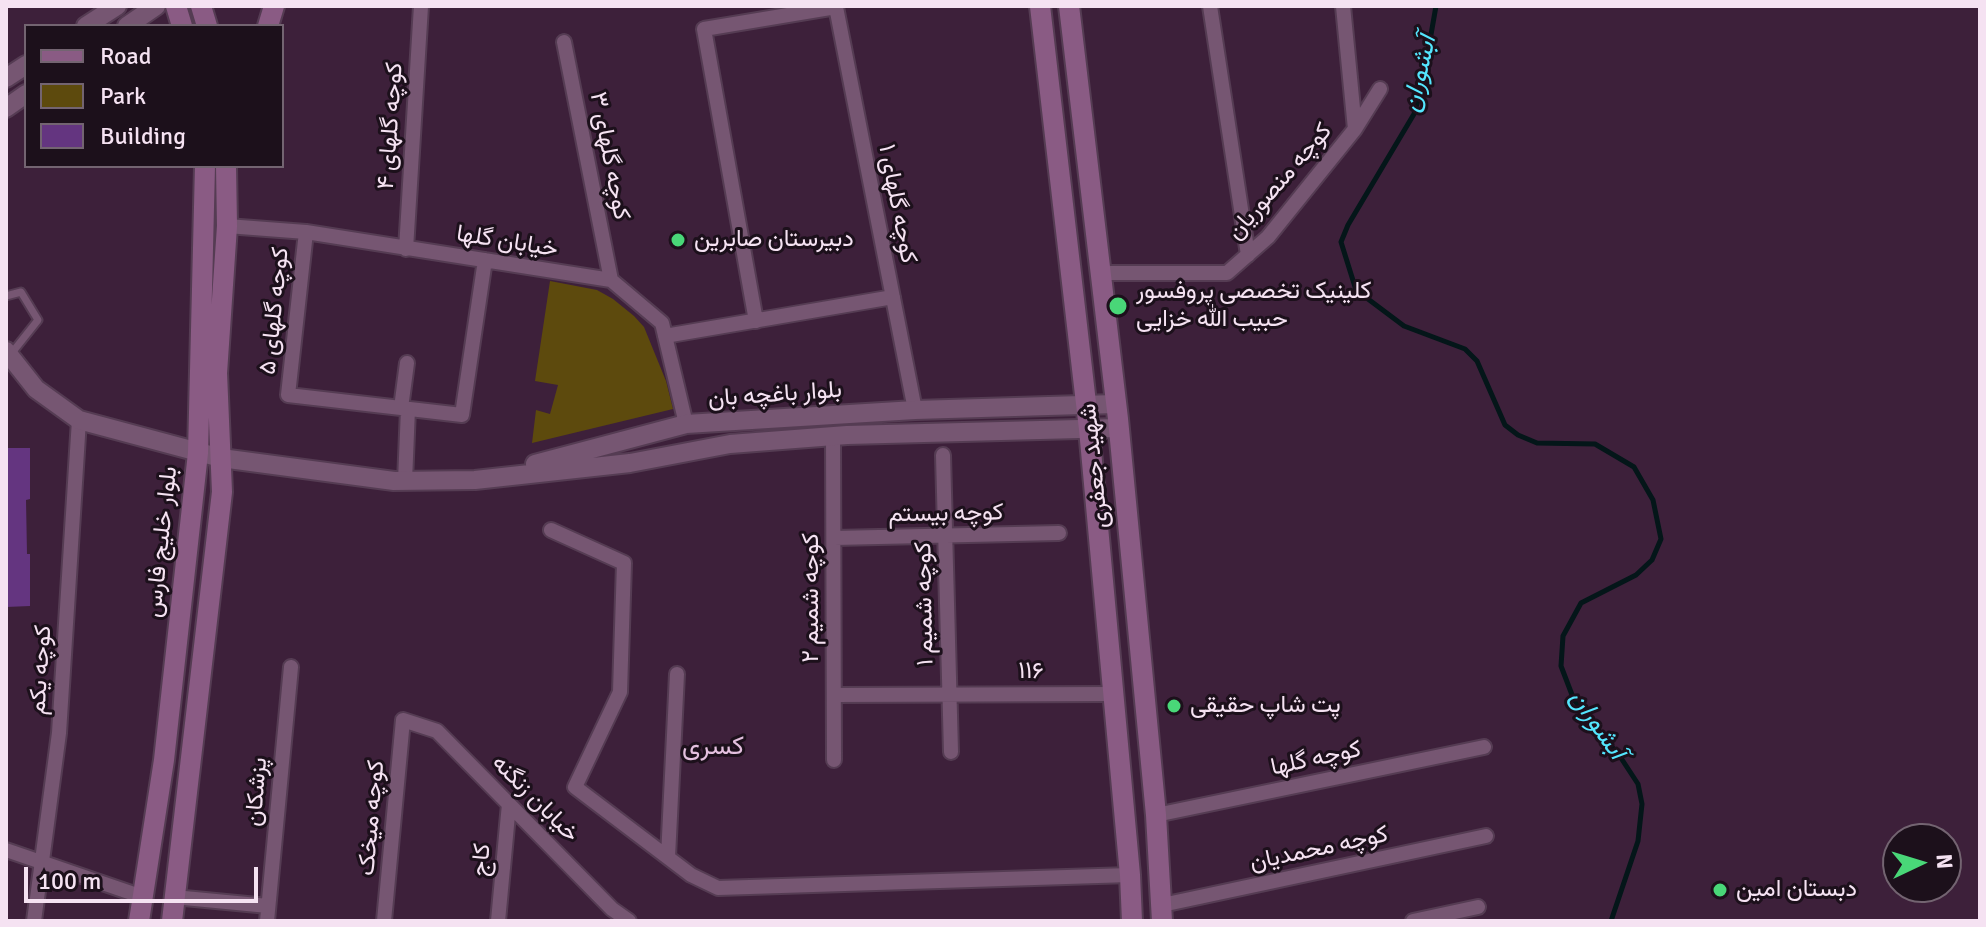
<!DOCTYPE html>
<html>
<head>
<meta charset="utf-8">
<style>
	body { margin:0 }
	#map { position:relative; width:1986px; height:927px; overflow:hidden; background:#3d203a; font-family:Signika,sans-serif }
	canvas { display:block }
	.frame { position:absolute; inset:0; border:8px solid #f5e2f2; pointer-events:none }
	.legend { position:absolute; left:24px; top:24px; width:260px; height:144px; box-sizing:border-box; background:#1c101b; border:2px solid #736471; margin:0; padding:10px 14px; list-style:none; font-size:24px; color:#f5e2f2 }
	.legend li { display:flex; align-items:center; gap:16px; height:40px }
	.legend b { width:40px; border:2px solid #736471 }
	.north { position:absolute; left:1882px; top:823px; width:80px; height:80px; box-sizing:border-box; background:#1c101b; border:2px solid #736471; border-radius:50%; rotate:86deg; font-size:22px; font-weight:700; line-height:32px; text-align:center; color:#f5e2f2 }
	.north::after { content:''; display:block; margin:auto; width:28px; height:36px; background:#49d778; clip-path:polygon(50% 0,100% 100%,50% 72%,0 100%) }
	.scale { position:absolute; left:24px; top:867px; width:234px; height:36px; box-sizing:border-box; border:4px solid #f5e2f2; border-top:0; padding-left:10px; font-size:24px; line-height:28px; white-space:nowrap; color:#f5e2f2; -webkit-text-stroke:6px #1c101b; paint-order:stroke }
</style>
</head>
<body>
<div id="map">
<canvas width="1986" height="927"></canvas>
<div class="frame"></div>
<ul class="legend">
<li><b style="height:10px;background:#8a5b84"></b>Road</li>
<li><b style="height:22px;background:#5d4a0d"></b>Park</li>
<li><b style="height:22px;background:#643580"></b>Building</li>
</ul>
<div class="north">N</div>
<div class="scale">100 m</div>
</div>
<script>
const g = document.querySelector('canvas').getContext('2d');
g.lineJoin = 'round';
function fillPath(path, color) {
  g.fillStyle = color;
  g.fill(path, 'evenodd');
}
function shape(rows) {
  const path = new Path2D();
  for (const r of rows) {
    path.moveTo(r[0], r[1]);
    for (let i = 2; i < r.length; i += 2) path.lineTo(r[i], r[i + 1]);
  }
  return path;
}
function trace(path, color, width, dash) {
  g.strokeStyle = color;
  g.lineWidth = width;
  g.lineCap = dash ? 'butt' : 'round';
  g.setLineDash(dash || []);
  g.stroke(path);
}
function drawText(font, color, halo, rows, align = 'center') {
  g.font = font + ' Signika,Vazirmatn,sans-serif';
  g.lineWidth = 6;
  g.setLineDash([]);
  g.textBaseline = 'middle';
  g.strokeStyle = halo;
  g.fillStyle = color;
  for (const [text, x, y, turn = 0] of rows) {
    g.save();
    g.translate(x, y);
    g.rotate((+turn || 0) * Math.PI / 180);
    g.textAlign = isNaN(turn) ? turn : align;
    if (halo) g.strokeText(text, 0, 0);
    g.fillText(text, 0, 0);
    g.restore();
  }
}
const green = shape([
	[550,281,597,290,613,299,634,316,644,327,666,381,673,409,532,443,536,410,550,414,558,385,535,381]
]);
const stream = shape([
	[1436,6,1422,86,1414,114,1348,225,1341,242,1356,290,1404,326,1465,349,1477,361,1505,425,1518,435,1537,443,1595,444,1634,467,1653,500,1661,539,1652,560,1636,575,1581,603,1563,636,1561,666,1574,700,1621,758,1638,784,1642,804,1638,841,1611,921]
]);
const building = shape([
	[6,448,30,448,30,499,26,500,27,554,30,554,30,606,6,607]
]);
const service = shape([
	[6,296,21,292,38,320,11,354]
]);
const minor = shape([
	[1210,6,1248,255],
	[1343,6,1355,129],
	[564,42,611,280],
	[227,226,306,232,611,280,662,323,686,424],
	[306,232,288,395,462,415,485,260],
	[406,249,421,6],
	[1099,273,1227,273,1268,237,1355,129,1380,89],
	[756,321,704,29,836,7,915,410],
	[665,336,893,297],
	[401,408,407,363],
	[833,436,834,760],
	[943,455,951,752],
	[405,481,408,409],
	[551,530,624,563,620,692,575,787,691,875,718,888,1130,875],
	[834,538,1059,533],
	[834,695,1113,694],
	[1156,815,1484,747],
	[6,850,143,897],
	[668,857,677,674],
	[174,897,268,906],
	[1162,905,1486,836],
	[34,921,59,733,79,420],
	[267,921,291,667],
	[384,921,403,720,437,731,612,909,629,921],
	[498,921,509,804],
	[1413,921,1478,907]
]);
const tertiary = shape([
	[86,26,117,6],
	[127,26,156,6],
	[6,78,26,65],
	[6,108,26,94],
	[6,351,36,389,79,420,221,458,394,481,475,480,630,463,730,444,847,435,1118,428],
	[535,464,686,424,915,410,1115,404]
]);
const secondary = shape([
	[176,6,182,26],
	[201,6,207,26],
	[1040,6,1089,429,1130,875,1132,921],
	[1069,6,1118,419,1156,815,1162,921],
	[268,26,274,6],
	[139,921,164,760,198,453,205,166],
	[172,921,222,492,217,373,227,226,226,166]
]);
const markers = [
	[678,240,8,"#49d778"],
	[1118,306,10,"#49d778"],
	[1174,706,8,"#49d778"],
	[1720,890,8,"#49d778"]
];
const streetNames = [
	["کوچه گلهای ۴",391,126,-86],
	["کوچه گلهای ۳",609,156,79],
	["کوچه منصوریان",1280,182,-49],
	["کوچه گلهای ۱",897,204,79],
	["خیابان گلها",507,242,9],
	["کوچه گلهای ۵",275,311,-84],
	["بلوار باغچه بان",775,395,-4],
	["شهید جعفری",1095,466,-96],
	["کوچه بیستم",946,514,-1],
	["بلوار خلیج فارس",162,542,-84],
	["کوچه شمیم ۲",812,598,-90],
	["کوچه شمیم ۱",925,604,-91],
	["کوچه یکم",41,670,-86],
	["۱۱۶",1031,672],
	["کوچه گلها",1316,759,-12],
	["پزشکان",257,792,-85],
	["خیابان زنگنه",535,799,45],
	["کوچه میخک",372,818,-85],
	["کوچه محمدیان",1319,849,-12],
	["کاج",482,860,-85]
];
const poiNames = [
	["دبیرستان صابرین",694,240],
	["کلینیک تخصصی پروفسور",1136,292],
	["حبیب الله خزایی",1136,320],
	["پت شاپ حقیقی",1190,706],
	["دبستان امین",1736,890]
];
const waterNames = [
	["آبشوران",1420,74,-77],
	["آبشوران",1597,725,55]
];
const neighbourhoodNames = [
	["کسری",713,747]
];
fillPath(green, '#5d4a0d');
trace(stream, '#041619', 5);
fillPath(building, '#643580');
trace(service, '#553c53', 11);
trace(minor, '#553c53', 18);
trace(tertiary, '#553c53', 22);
trace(secondary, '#553c53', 24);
trace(service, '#765672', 7);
trace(minor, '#765672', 14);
trace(tertiary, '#765672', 18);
trace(secondary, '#8a5b84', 20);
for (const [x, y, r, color] of markers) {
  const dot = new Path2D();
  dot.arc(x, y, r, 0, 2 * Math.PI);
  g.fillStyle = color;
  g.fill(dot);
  trace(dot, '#1c101b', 3);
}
drawText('24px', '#f5e2f2', '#1c101b', streetNames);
drawText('24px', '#f5e2f2', '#1c101b', poiNames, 'left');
drawText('italic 26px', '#54e6fe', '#1c101b', waterNames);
drawText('26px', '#e4c0df', '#1c101b', neighbourhoodNames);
</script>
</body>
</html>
